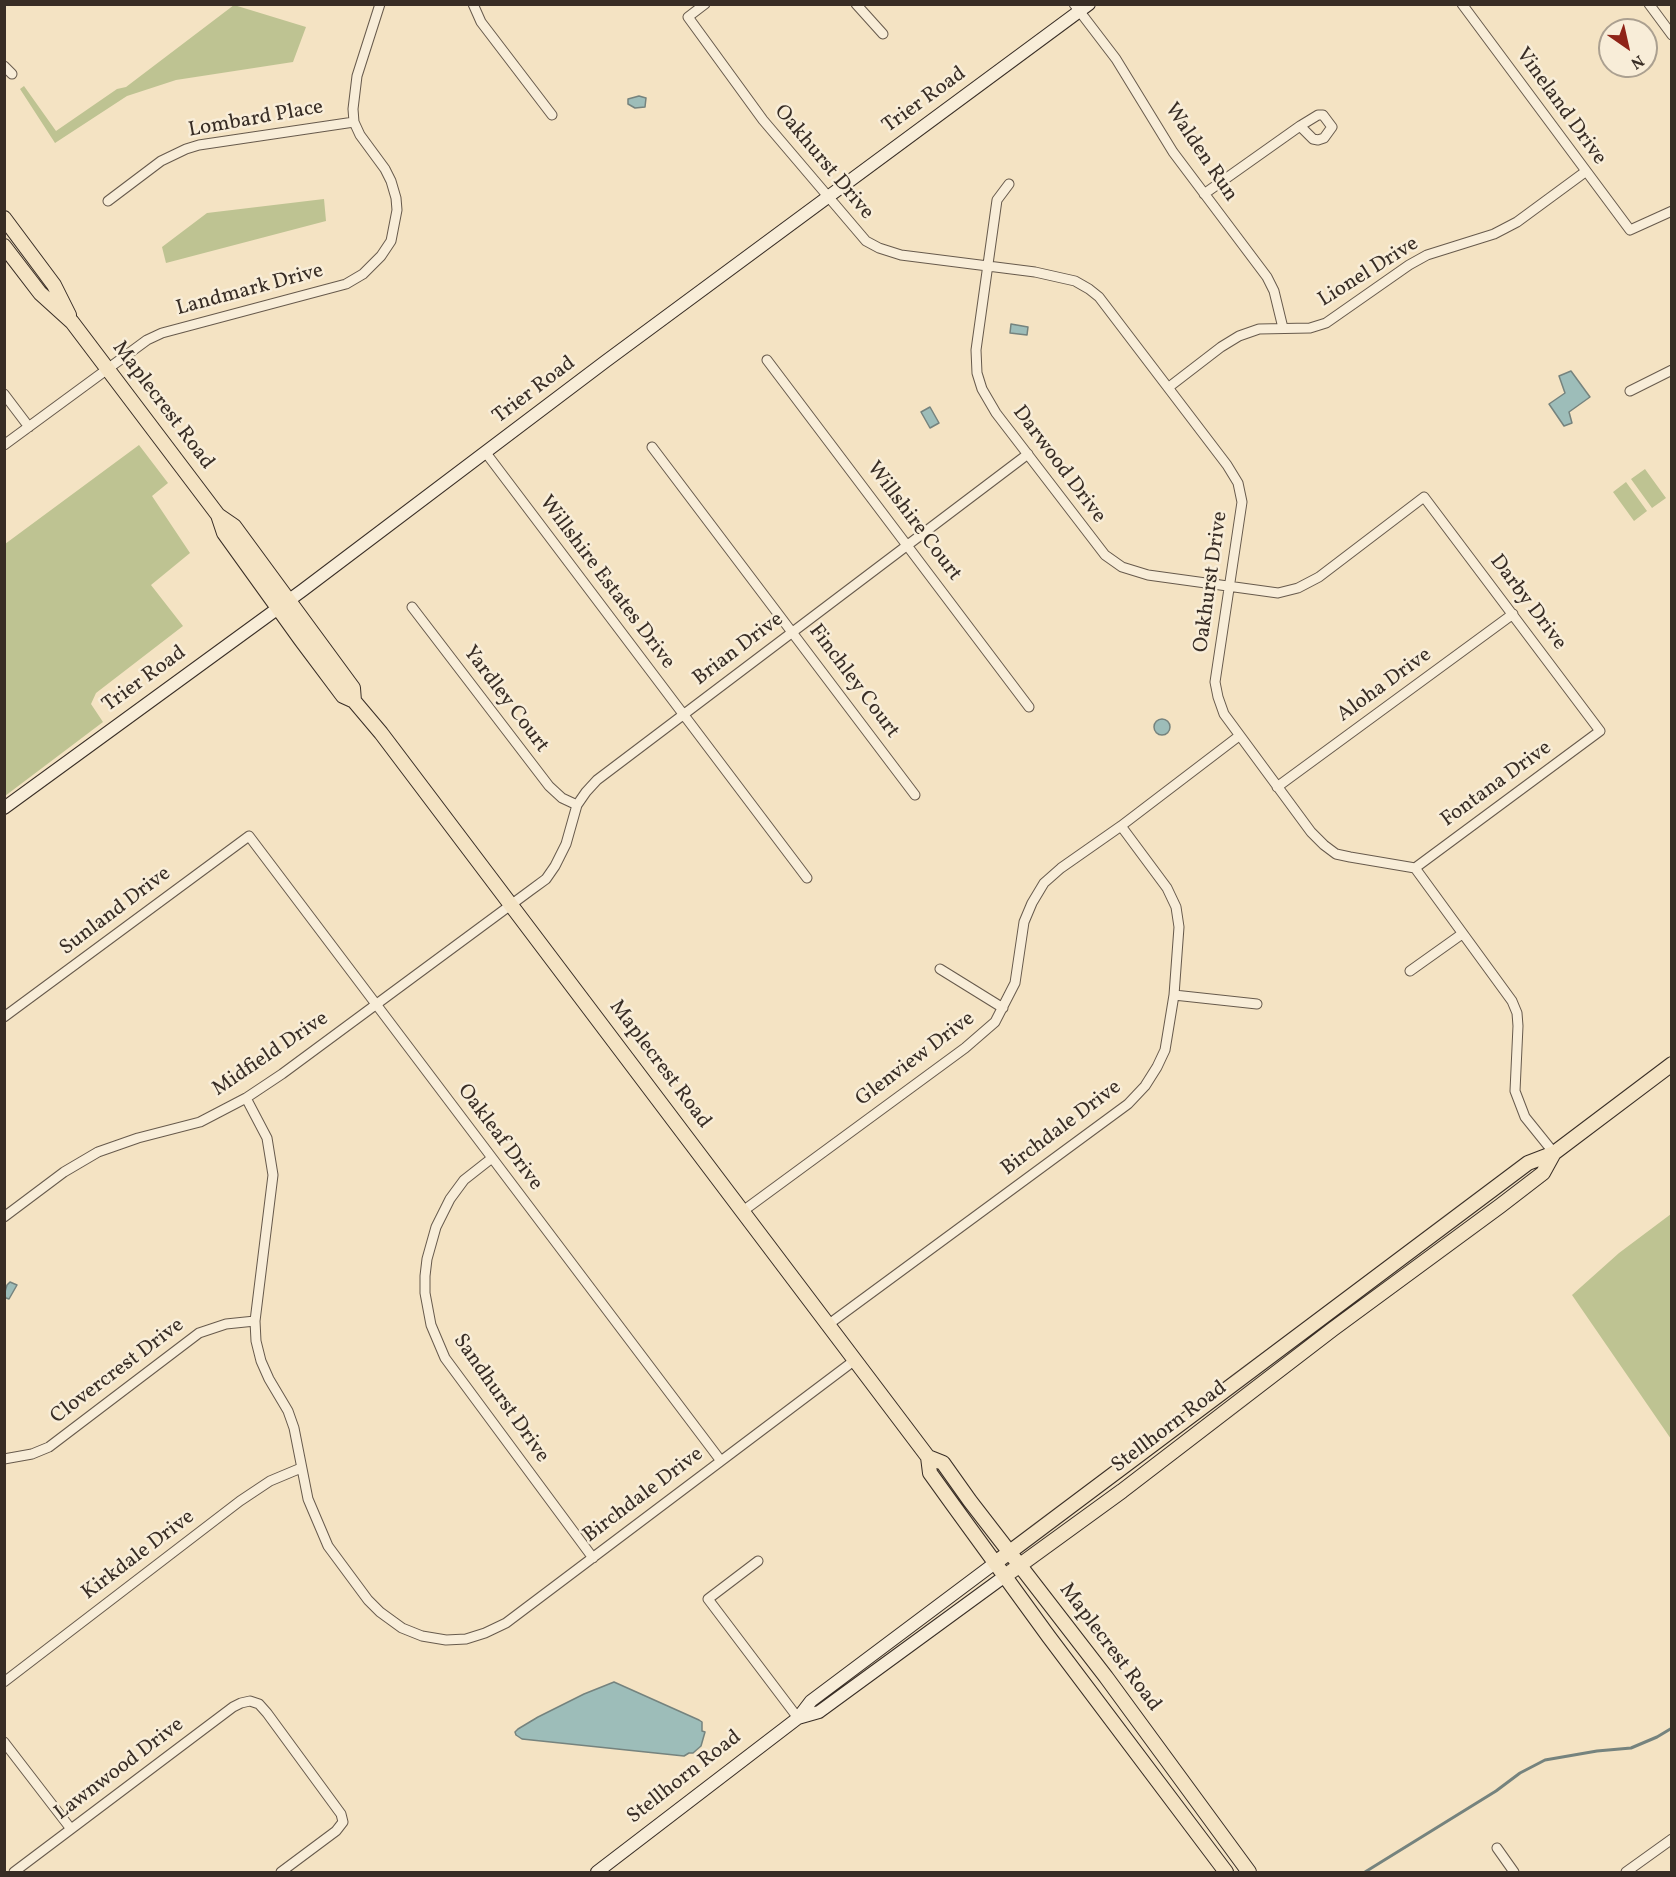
<!DOCTYPE html>
<html>
<head>
<meta charset="utf-8">
<style>
	body { margin:0 }
	#map { position:relative; width:1676px; height:1877px; overflow:hidden; background:#f4e3c3; font-family:Vollkorn,serif }
	canvas { display:block }
	.frame { position:absolute; inset:0; border:6px solid #382d25; pointer-events:none }
	.north { position:absolute; left:1598px; top:18px; width:60px; height:60px; box-sizing:border-box; background:#f8edd8; border:2px solid #aba090; border-radius:50%; rotate:146deg; font-size:16px; font-weight:700; line-height:24px; text-align:center; color:#382d25 }
	.north::after { content:''; display:block; margin:auto; width:21px; height:27px; background:#8f2418; clip-path:polygon(50% 0,100% 100%,50% 72%,0 100%) }
</style>
</head>
<body>
<div id="map">
<canvas width="1676" height="1877"></canvas>
<div class="frame"></div>
<div class="north">N</div>
</div>
<script>
const g = document.querySelector('canvas').getContext('2d');
g.lineJoin = 'round';
function fillPath(path, color) {
  g.fillStyle = color;
  g.fill(path, 'evenodd');
}
function shape(rows) {
  const path = new Path2D();
  for (const r of rows) {
    if (r.length === 3) {
      path.moveTo(r[0] + r[2], r[1]);
      path.arc(r[0], r[1], r[2], 0, 2 * Math.PI);
      continue;
    }
    path.moveTo(r[0], r[1]);
    for (let i = 2; i < r.length; i += 2) path.lineTo(r[i], r[i + 1]);
  }
  return path;
}
function trace(path, color, width, dash) {
  g.strokeStyle = color;
  g.lineWidth = width;
  g.lineCap = dash ? 'butt' : 'round';
  g.setLineDash(dash || []);
  g.stroke(path);
}
function drawText(font, color, halo, rows, align = 'center') {
  g.font = font + ' Vollkorn,serif';
  g.lineWidth = 5;
  g.setLineDash([]);
  g.textBaseline = 'middle';
  g.strokeStyle = halo;
  g.fillStyle = color;
  for (const [text, x, y, turn = 0] of rows) {
    g.save();
    g.translate(x, y);
    g.rotate((+turn || 0) * Math.PI / 180);
    g.textAlign = isNaN(turn) ? turn : align;
    if (halo) g.strokeText(text, 0, 0);
    g.fillText(text, 0, 0);
    g.restore();
  }
}
const green = shape([
	[234,5,306,27,293,62,176,80,127,96,55,143,20,89,24,86,56,131,117,89,126,87],
	[324,199,326,221,166,263,162,247,207,213],
	[139,445,168,483,152,496,190,553,151,585,183,626,96,693,91,704,103,722,5,796,5,544],
	[1645,469,1666,498,1652,508,1631,479],
	[1626,482,1647,511,1634,521,1613,492],
	[1671,1214,1671,1439,1572,1295,1619,1253]
]);
const water = shape([
	[639,96,646,98,645,107,635,108,628,104,628,99,639,96],
	[1011,324,1028,327,1027,335,1010,333,1011,324],
	[1571,371,1590,397,1569,412,1572,423,1564,426,1549,404,1565,393,1559,376,1571,371],
	[930,407,939,423,930,428,921,412,930,407],
	[1162,727,8],
	[10,1282,17,1285,9,1299,6,1298,4,1295,7,1285,10,1282],
	[614,1682,699,1720,702,1722,702,1731,705,1732,701,1746,693,1753,689,1753,684,1756,522,1739,516,1735,515,1732,518,1729,538,1717,584,1694,614,1682]
]);
const stream = shape([
	[1365,1872,1496,1791,1520,1773,1545,1760,1597,1751,1631,1748,1657,1737,1672,1728]
]);
const street = shape([
	[473,4,481,22,552,115],
	[705,4,688,17,763,120,866,241,879,248,901,255,1035,272,1075,281,1089,289,1099,297,1227,465,1238,483,1242,502,1215,682,1218,697,1224,714,1311,832,1324,845,1336,854,1350,857,1415,868,1512,1001,1517,1013,1518,1026,1515,1091,1525,1117,1554,1153],
	[856,4,883,34],
	[1074,4,1116,59,1173,152,1267,277,1274,291,1283,328],
	[1462,4,1630,230,1672,211],
	[1649,4,1672,35],
	[4,66,12,74],
	[1009,184,997,200,976,350,977,373,982,389,996,413,1105,555,1122,567,1148,575,1278,593,1298,588,1319,577,1424,497,1600,731,1415,868],
	[1204,194,1300,126,1313,139,1318,140,1324,138,1332,127,1323,115,1318,115,1300,126],
	[108,201,161,161,186,149,199,145,354,122],
	[767,360,1029,707],
	[1169,387,1221,347,1239,336,1259,329,1310,328,1326,323,1409,265,1427,255,1494,234,1517,222,1585,172],
	[1630,391,1672,370],
	[4,394,29,427],
	[4,445,147,340,162,333,346,284,363,274,381,256,391,241,397,210,396,198,391,181,385,169,360,135,354,122,353,109,357,76,380,4],
	[652,447,915,795],
	[486,453,807,878],
	[412,607,549,786,562,798,577,805],
	[1277,787,1513,614],
	[940,969,1003,1008],
	[1410,971,1462,934],
	[1174,995,1257,1004],
	[4,1017,249,836,721,1461],
	[246,1098,267,1138,273,1175,255,1321,256,1341,261,1361,269,1379,288,1411,294,1428,308,1499,328,1546,368,1600,380,1612,402,1628,422,1636,446,1640,466,1639,485,1633,506,1623,855,1360],
	[492,1158,464,1180,450,1199,436,1227,427,1259,425,1276,425,1293,431,1325,445,1358,593,1558],
	[743,1211,965,1048,995,1022,1015,983,1024,922,1032,903,1044,883,1061,868,1121,826,1239,736],
	[4,1217,64,1172,98,1152,138,1138,200,1122,246,1098,282,1074,531,890,546,879,555,866,566,844,577,805,586,792,597,780,1028,454],
	[829,1324,1128,1104,1145,1086,1157,1067,1165,1050,1174,995,1179,927,1176,907,1167,888,1121,826],
	[4,1459,32,1454,49,1447,199,1333,226,1324,255,1321],
	[758,1561,708,1599,798,1718],
	[4,1682,240,1501,270,1481,301,1468],
	[4,1742,71,1829],
	[1497,1848,1514,1872],
	[14,1872,233,1707,241,1703,250,1701,259,1704,267,1713,341,1814,343,1822,336,1831,281,1872],
	[1626,1872,1672,1839]
]);
const secondary = shape([
	[4,808,303,590,606,361,1089,4],
	[798,1718,819,1712,1005,1576],
	[597,1872,798,1718,811,1701,995,1563]
]);
const primary = shape([
	[4,218,54,285,69,315],
	[4,246,40,293,72,322,218,515,234,526,353,688,354,701],
	[218,515,224,533,301,640,343,696,354,701,381,733,928,1457,930,1473,953,1505,1049,1637,1226,1872],
	[928,1457,943,1463,970,1501,1106,1677,1249,1872],
	[995,1563,1528,1163,1554,1153,1672,1064],
	[1005,1576,1122,1491,1333,1329,1500,1206,1543,1173,1554,1153]
]);
const streetNames = [
	["Trier Road",925,101,-36],
	["Vineland Drive",1560,107,54],
	["Lombard Place",256,120,-10],
	["Walden Run",1200,153,56],
	["Oakhurst Drive",823,163,50],
	["Lionel Drive",1369,273,-32],
	["Landmark Drive",250,291,-15],
	["Trier Road",535,391,-37],
	["Maplecrest Road",162,406,53],
	["Darwood Drive",1058,465,53],
	["Willshire Court",913,522,53],
	["Oakhurst Drive",1212,582,-82],
	["Willshire Estates Drive",606,583,53],
	["Darby Drive",1527,603,53],
	["Brian Drive",739,650,-37],
	["Trier Road",145,680,-36],
	["Finchley Court",853,682,53],
	["Aloha Drive",1385,686,-36],
	["Yardley Court",505,700,53],
	["Fontana Drive",1497,785,-36],
	["Sunland Drive",116,912,-37],
	["Midfield Drive",271,1055,-34],
	["Glenview Drive",916,1060,-37],
	["Maplecrest Road",659,1065,53],
	["Birchdale Drive",1062,1129,-37],
	["Oakleaf Drive",499,1138,53],
	["Clovercrest Drive",118,1372,-37],
	["Sandhurst Drive",500,1399,55],
	["Stellhorn Road",1170,1428,-37],
	["Birchdale Drive",644,1496,-37],
	["Kirkdale Drive",139,1556,-37],
	["Maplecrest Road",1109,1648,53],
	["Lawnwood Drive",120,1770,-37],
	["Stellhorn Road",685,1778,-38]
];
fillPath(green, '#bec392');
fillPath(water, '#9dbdb9');
trace(water, '#75837e', 1.5);
trace(stream, '#75837e', 3);
trace(street, '#675a4c', 11);
trace(secondary, '#382d25', 14);
trace(primary, '#382d25', 16);
trace(street, '#f8edd8', 9);
trace(secondary, '#f8edd8', 12);
trace(primary, '#f4e3c3', 14);
drawText('21px', '#382d25', '#f8edd8', streetNames);
</script>
</body>
</html>
